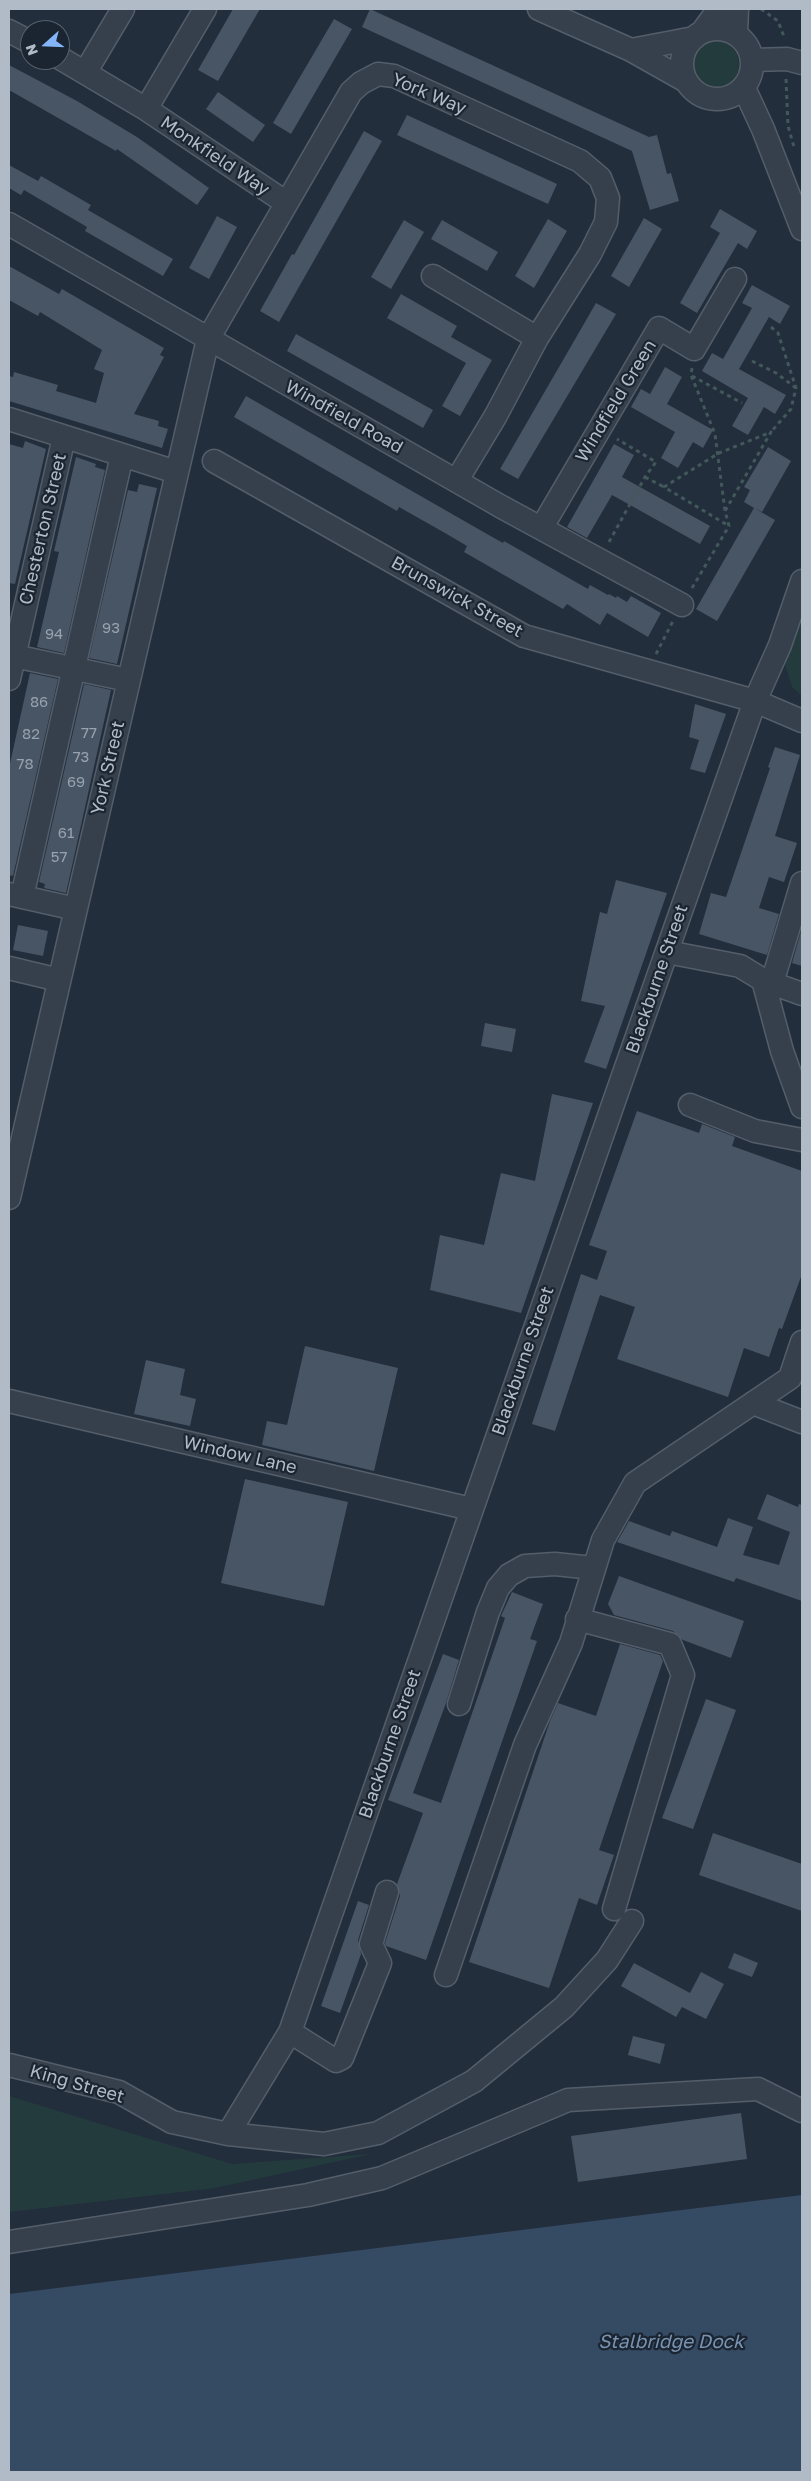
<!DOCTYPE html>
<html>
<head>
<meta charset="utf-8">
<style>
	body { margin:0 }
	#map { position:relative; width:811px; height:2481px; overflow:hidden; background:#222e3c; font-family:"Golos Text",sans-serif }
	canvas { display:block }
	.frame { position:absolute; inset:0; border:10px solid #b1bbc8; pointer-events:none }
	.north { position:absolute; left:20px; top:20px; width:50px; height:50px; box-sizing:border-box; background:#1b2531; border:1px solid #57616d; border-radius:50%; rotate:250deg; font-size:14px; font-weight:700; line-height:20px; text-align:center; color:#b1bbc8 }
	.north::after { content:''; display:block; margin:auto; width:18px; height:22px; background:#85b5f9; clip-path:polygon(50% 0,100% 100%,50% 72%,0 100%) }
</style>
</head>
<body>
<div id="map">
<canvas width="811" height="2481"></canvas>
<div class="frame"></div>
<div class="north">N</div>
</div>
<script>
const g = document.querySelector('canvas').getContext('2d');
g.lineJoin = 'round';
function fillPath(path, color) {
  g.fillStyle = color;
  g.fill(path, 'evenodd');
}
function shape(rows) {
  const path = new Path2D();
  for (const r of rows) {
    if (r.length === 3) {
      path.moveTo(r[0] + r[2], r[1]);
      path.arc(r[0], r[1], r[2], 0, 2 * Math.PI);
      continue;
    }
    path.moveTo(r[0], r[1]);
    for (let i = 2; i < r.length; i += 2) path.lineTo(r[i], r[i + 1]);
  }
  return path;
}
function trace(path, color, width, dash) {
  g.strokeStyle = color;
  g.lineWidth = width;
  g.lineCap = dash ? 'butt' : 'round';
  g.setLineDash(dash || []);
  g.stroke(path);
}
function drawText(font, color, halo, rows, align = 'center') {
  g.font = font + ' "Golos Text",sans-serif';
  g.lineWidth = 4.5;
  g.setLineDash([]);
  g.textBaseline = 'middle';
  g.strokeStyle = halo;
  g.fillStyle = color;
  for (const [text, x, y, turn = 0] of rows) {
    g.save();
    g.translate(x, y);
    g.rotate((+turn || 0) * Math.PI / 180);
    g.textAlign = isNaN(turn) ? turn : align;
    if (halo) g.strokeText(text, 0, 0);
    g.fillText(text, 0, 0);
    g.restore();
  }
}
const green = shape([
	[715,65,24],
	[802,609,802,696,792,687,784,661],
	[9,2096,232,2164,371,2154,215,2188,9,2212]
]);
const water = shape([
	[802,2195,802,2469,800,2472,9,2472,9,2294]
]);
const building = shape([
	[233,9,260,9,218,81,198,70],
	[370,9,649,137,657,135,667,174,671,173,679,201,650,210,632,151,362,27],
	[334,19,352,29,291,134,273,123],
	[9,65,77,101,137,137,209,188,197,205,117,149,116,151,9,90],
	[218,92,265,125,253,142,206,109],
	[407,115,557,184,548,204,397,135],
	[364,131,382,141,279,322,260,311,292,254,294,255],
	[9,165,38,181,41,176,91,205,88,210,173,259,163,276,85,231,87,227,24,190,21,195,9,188],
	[720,209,757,231,747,249,738,243,697,313,680,303,720,233,710,227],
	[217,216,237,227,209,279,189,268],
	[644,218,662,229,629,287,611,276],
	[548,219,567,231,534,288,515,276],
	[404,220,424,232,391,289,371,277],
	[442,220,498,252,487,271,431,239],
	[9,266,59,294,62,289,164,348,160,355,164,357,134,414,159,421,158,426,168,429,162,448,9,401,9,376,13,377,14,372,58,385,56,391,96,403,104,373,94,369,102,350,40,312,38,316,9,300],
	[752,285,790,306,780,324,769,317,739,369,786,395,775,414,764,407,748,435,732,426,748,398,702,371,712,353,723,359,752,308,742,303],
	[401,294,457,326,451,337,492,360,460,416,442,406,466,363,387,318],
	[596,303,616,314,518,479,500,469],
	[296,334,433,410,423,428,287,351],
	[665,367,682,377,667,404,713,430,703,448,693,442,678,468,661,458,675,432,631,407,641,389,650,394],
	[246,396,487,534,503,543,504,541,588,589,590,585,608,595,609,594,616,598,617,596,627,602,631,596,661,613,648,637,607,613,600,625,567,604,563,609,464,552,467,546,445,533,399,507,397,511,234,417],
	[25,441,46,449,15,584,9,583,9,444,23,448],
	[614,444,634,455,622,477,710,526,700,544,612,495,587,538,567,527],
	[768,447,791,461,762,512,754,508,775,520,717,621,696,609,754,508,744,502,750,490,744,487],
	[76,457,96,464,95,467,105,470,64,653,37,647,59,552,54,551],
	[139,484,157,488,117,664,89,658,128,490,137,492],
	[30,673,58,679,13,876,9,875,9,768],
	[84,684,111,690,66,893,44,888,45,884,39,882],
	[695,704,726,714,705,773,690,769,699,740,689,737],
	[775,747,800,755,775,836,797,843,784,882,769,877,759,908,779,914,767,955,699,934,711,893,726,897,770,768,768,767],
	[616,880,667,893,606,1069,584,1062,605,1006,581,1001,600,912,607,914],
	[18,925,48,931,43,956,13,950],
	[802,928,802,966,792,963],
	[485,1023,516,1029,512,1052,481,1046],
	[552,1094,593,1103,521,1313,430,1290,440,1235,484,1245,501,1173,535,1181],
	[637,1111,699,1133,702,1124,735,1137,732,1146,802,1171,802,1274,782,1329,779,1328,769,1357,744,1348,728,1397,617,1359,635,1307,600,1295,555,1431,532,1424,581,1274,597,1280,607,1251,589,1245],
	[305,1346,398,1368,374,1471,262,1445,267,1421,287,1425],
	[146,1360,185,1369,180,1395,196,1399,190,1426,134,1414],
	[245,1479,348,1502,324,1606,221,1583],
	[767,1494,798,1507,799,1504,802,1505,802,1601,736,1578,734,1582,617,1542,629,1521,670,1536,672,1531,717,1547,728,1518,753,1527,743,1555,779,1565,790,1532,757,1519],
	[619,1576,744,1621,731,1658,683,1640,673,1631,614,1615,608,1604],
	[512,1592,543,1604,530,1639,537,1641,426,1960,386,1946,385,1943,400,1896,397,1884,423,1813,388,1800,443,1654,459,1660,446,1703,413,1793,441,1803,505,1618,501,1616],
	[620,1644,660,1655,663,1661,599,1850,614,1855,597,1905,579,1898,549,1988,469,1962,550,1721,558,1703,596,1716],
	[706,1699,736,1710,693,1829,662,1818],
	[713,1833,802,1864,802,1911,699,1875],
	[358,1901,369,1905,358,1940,361,1954,340,2013,321,2006],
	[734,1953,758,1963,752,1977,728,1968],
	[634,1963,690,1993,701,1972,724,1984,706,2019,682,2007,676,2017,621,1986],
	[633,2036,665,2044,660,2064,628,2055],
	[741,2113,747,2159,578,2182,571,2136]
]);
const path = shape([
	[761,9,778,21,785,39],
	[786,79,788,126,794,147],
	[771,327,778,333,796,388,791,409,771,432],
	[752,361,776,373,796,388],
	[692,368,691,375,715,434,725,511],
	[692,376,742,403],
	[645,477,664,487],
	[609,542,645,477,656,462,617,439],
	[692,588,729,526,725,511,771,432,719,453,664,487,729,526],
	[656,654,673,621]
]);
const minor = shape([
	[539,9,631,50,686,81],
	[717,64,35],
	[9,31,30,42],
	[702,32,719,9],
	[736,33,737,9],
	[631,50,694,38],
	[60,58,146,109,285,202],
	[753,60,787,59,802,63],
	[86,71,123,9],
	[744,88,763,129,802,229],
	[146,109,205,9],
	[9,224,500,506,682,605],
	[433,276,537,338],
	[9,419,176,472],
	[214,461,524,636,755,701,802,721],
	[542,527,659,328,694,349,735,279],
	[14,656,128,680],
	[9,679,64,437],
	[9,894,76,909],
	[22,897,122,455],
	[667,952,740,966,763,980,782,1051,802,1107],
	[9,968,59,980],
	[763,980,802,994],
	[772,983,802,883],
	[690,1105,755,1131,802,1140],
	[9,1198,208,339,351,92,361,83,378,74,394,76,580,161,600,178,608,198,606,222,590,254,537,338,495,417,457,480],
	[9,1401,471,1509],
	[753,1403,802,1422],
	[577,1619,670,1644,683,1675,614,1909],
	[459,1704,488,1612,498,1588,509,1575,525,1566,555,1564,593,1568],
	[446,1975,525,1745,571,1643,603,1540,635,1483,790,1378,802,1342],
	[290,2032,336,2061,342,2058,380,1963,371,1944,387,1892],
	[9,2065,119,2092,172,2122,228,2134,324,2144,378,2133,474,2081,564,2007,607,1960,632,1921],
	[228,2134,290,2032,618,1090,755,701,780,645,802,581],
	[9,2242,308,2195,382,2178,568,2100,758,2089,802,2111]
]);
const numberNames = [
	["93",111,628],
	["94",54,634],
	["86",39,702],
	["77",89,733],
	["82",31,734],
	["73",81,757],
	["78",25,764],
	["69",76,782],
	["61",66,833],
	["57",59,857]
];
const streetNames = [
	["York Way",429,94,23],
	["Monkfield Way",215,156,34],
	["Windfield Green",616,401,-59],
	["Windfield Road",344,417,29],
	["Chesterton Street",43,529,-77],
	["Brunswick Street",457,597,29],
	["York Street",108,768,-77],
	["Blackburne Street",657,979,-71],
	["Blackburne Street",523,1361,-71],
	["Window Lane",240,1455,13],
	["Blackburne Street",390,1744,-71],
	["King Street",77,2084,16]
];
const waterNames = [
	["Stalbridge Dock",671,2342]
];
fillPath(green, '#243b3d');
fillPath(water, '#354a63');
fillPath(building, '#485565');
trace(minor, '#545e6a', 25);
trace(path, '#42585a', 3, [4, 4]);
trace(minor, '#36404c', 22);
drawText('15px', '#97a2af', null, numberNames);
drawText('18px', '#b1bbc8', '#1b2531', streetNames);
drawText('italic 19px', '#7992b0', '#1b2531', waterNames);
</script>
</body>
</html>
